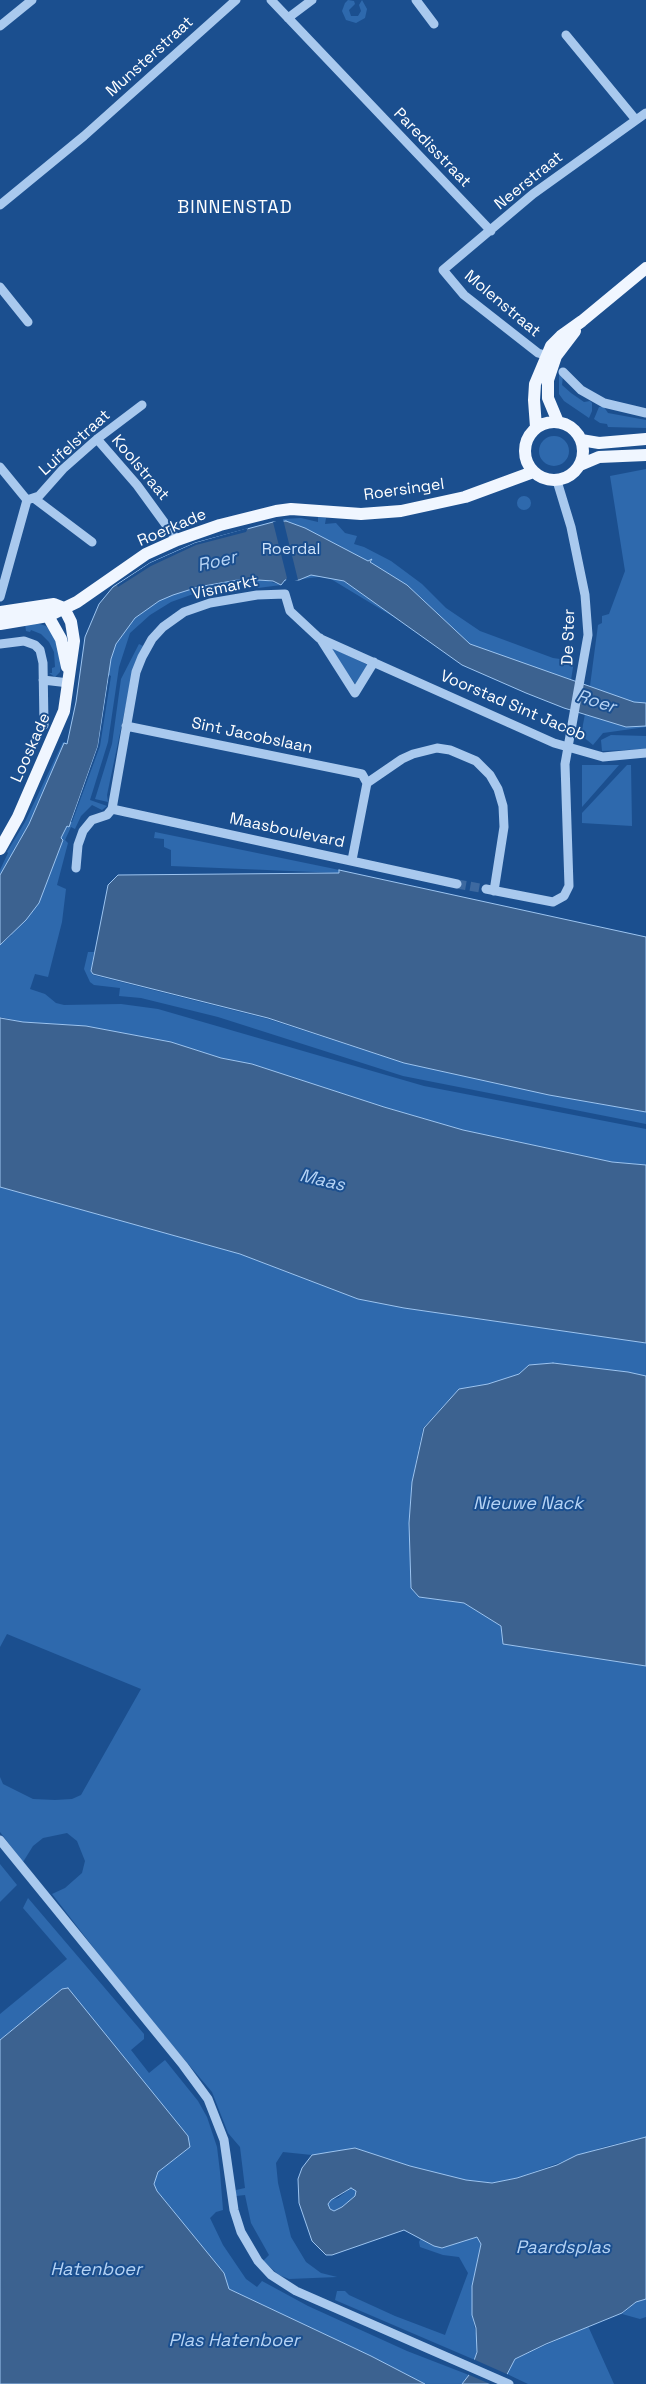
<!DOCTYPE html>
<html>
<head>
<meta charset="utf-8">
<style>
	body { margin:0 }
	canvas { display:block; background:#1b4f8f }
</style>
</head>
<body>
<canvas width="646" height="2384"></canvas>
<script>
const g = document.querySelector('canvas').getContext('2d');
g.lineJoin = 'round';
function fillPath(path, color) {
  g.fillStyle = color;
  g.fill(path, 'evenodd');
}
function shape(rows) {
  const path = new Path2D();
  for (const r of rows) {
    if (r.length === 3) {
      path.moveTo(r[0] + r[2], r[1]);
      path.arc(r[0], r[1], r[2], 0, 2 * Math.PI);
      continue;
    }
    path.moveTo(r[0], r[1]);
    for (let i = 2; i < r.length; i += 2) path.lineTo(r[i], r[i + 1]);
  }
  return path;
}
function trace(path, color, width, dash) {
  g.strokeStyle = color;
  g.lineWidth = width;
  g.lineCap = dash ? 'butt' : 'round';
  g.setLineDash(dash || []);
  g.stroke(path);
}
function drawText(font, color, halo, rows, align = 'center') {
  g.font = font + ' "Space Grotesk",sans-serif';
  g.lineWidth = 4;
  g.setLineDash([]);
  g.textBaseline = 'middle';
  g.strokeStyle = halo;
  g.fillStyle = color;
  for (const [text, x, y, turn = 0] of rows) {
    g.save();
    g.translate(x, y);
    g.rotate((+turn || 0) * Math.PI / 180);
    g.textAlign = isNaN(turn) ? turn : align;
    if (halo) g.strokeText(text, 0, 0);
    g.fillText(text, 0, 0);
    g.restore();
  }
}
const green = shape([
	[362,0,367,9,365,18,356,23,346,20,342,11,345,3,348,0,354,1,355,4,349,10,351,16,358,16,361,11,359,5],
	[559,373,563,376,562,385,571,393,584,402,590,401,592,403,592,411,589,418,564,401,559,394],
	[599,407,604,407,608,413,646,420,646,428,608,427,607,424,600,423,594,419],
	[554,451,15],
	[646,469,646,727,603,733,593,745,581,735,585,714,465,665,425,636,326,576,286,581,265,580,281,585,258,588,253,583,227,586,196,593,171,602,150,615,130,633,119,667,108,742,90,800,107,806,102,810,92,805,81,816,75,829,71,827,65,840,68,843,57,885,66,889,62,922,48,977,35,974,30,989,45,994,56,1003,64,1005,121,1004,158,1009,424,1086,646,1129,646,1165,612,1162,463,1130,384,1107,252,1064,221,1058,171,1042,86,1026,23,1022,0,1017,0,945,12,935,0,937,0,870,8,853,7,852,25,822,63,742,67,743,74,720,88,629,283,519,301,518,318,522,318,517,326,518,325,524,336,523,345,533,357,536,354,544,364,547,391,561,422,584,446,608,480,631,553,658,574,661,571,680,590,686,598,625,602,623,602,616,609,614,625,571,610,476],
	[524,503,7],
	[36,623,46,626,55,634,62,656,60,672,55,677,49,673,52,673,52,668,55,667,54,652,49,642,41,634,31,630,30,632,26,631,25,624],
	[139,644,143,646,133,671,107,795,108,802,95,799,96,796,112,744,121,679],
	[332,648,368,665,356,685,331,650],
	[611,735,646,736,646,749,602,751,601,740],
	[582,765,619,765,582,807],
	[627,765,631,765,632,826,582,823,582,813],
	[155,832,330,868,339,870,339,873,171,866,171,850,164,847,164,839,154,838],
	[88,952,94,952,91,971,93,975,268,1019,404,1063,549,1095,646,1112,646,1124,403,1076,218,1017,141,998,119,996,120,988,94,985,90,982,84,969],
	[0,1187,240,1254,358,1299,404,1308,646,1343,646,1376,628,1372,553,1363,529,1365,519,1374,488,1384,459,1389,423,1428,412,1482,409,1523,411,1588,419,1597,464,1603,501,1626,503,1644,646,1666,646,2137,603,2147,517,2178,492,2183,466,2180,410,2166,355,2148,312,2155,283,2152,276,2163,278,2183,291,2237,306,2262,321,2273,337,2277,289,2279,279,2275,263,2261,269,2255,251,2223,245,2195,236,2196,236,2190,245,2188,240,2147,228,2133,212,2092,138,2005,52,1894,65,1888,82,1873,85,1861,77,1841,67,1833,43,1838,33,1846,23,1862,0,1832,0,1777,3,1784,33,1799,55,1800,72,1799,81,1795,141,1689,7,1634,0,1647],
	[0,1864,17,1885,0,1902],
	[28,1898,144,2034,144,2039,131,2050,149,2073,165,2060,198,2101,207,2117,217,2147,220,2172,223,2210,216,2212,210,2218,223,2245,246,2279,257,2287,262,2281,308,2306,407,2351,469,2375,462,2384,425,2384,371,2356,229,2289,224,2273,157,2191,154,2183,158,2172,190,2147,68,1988,62,1989,0,2040,0,2014,67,1959,23,1908],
	[351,2188,356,2191,355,2196,342,2207,334,2211,330,2209,328,2204,331,2200,338,2198],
	[477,2237,481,2244,472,2286,472,2315,478,2343,475,2360,335,2300,337,2291,345,2291,349,2295,395,2316,445,2335,468,2273,459,2257,443,2255,420,2247,419,2242,421,2238,434,2246,442,2248],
	[646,2299,646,2317,640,2319,622,2314,636,2302],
	[588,2326,614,2384,528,2384,507,2374,515,2359]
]);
const water = shape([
	[286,521,305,528,368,561,372,559,370,562,407,585,470,644,634,702,646,703,646,726,626,727,564,708,526,693,462,665,344,581,311,575,299,580,285,580,281,585,273,581,243,579,198,587,173,595,159,601,135,618,116,644,111,659,98,746,69,827,67,826,61,838,63,840,39,903,26,920,0,945,0,875,29,824,64,743,67,744,76,702,85,637,99,604,113,587,150,563,195,543,273,522,286,521],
	[339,870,646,937,646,1112,549,1095,404,1063,268,1018,93,974,91,971,108,885,118,875,339,873,339,870],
	[0,1018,23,1022,86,1026,171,1042,221,1058,252,1064,384,1107,463,1130,612,1162,646,1165,646,1343,404,1308,358,1299,240,1254,0,1187,0,1018],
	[553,1363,628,1372,646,1376,646,1666,503,1644,501,1626,464,1603,419,1597,411,1588,409,1523,412,1482,424,1428,459,1389,488,1384,519,1374,529,1365,553,1363],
	[68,1988,188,2136,190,2147,158,2172,154,2184,157,2191,224,2273,229,2289,371,2356,425,2384,0,2384,0,2040,62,1989,68,1988],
	[646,2137,646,2299,636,2302,622,2313,546,2344,515,2359,502,2384,462,2384,469,2375,477,2352,476,2328,472,2315,472,2286,481,2244,477,2237,442,2248,434,2246,404,2230,332,2255,326,2255,312,2241,299,2203,298,2179,302,2168,312,2155,330,2152,355,2148,410,2166,466,2180,492,2183,517,2178,557,2165,577,2155,646,2137],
	[351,2188,356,2191,355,2196,342,2207,334,2211,330,2209,328,2204,331,2200,351,2188]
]);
const pier = shape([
	[283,519,298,580,284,584,287,578,273,522],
	[248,528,246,532,196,545,151,566,118,587,117,585,150,563,195,543],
	[109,675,111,676,100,746,72,822,71,822,98,746],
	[473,2359,509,2375,505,2384,490,2384,467,2374]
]);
const minorTunnel = shape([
	[457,884,486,889]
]);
const minor = shape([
	[271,0,491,231],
	[416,0,434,24],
	[288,18,312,0],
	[0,26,32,0],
	[566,35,636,120],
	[0,205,84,136,236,0],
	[0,287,28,322],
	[545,355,538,353,464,295,443,270,533,194,646,113],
	[563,372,581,390,604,403,646,413],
	[97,439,137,485,177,540],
	[0,467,27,500],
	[35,499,92,542],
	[27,500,39,496,63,469,97,439,142,405],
	[0,597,27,500],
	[320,638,355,693,374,662],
	[0,644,24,641,35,645,40,650,43,663,44,725],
	[43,680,69,683],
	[126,726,362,774,367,783],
	[112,809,457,884],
	[352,860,367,783,402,759,413,754,437,748,450,750,476,761,490,775,498,789,503,806,504,827,494,891],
	[76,868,78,845,83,831,92,820,107,815,112,809,136,672,142,657,152,639,163,627,184,612,210,603,257,595,285,594,290,611,319,638,554,743,603,757,646,753],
	[486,889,553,902,564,896,569,886,565,764,588,635,585,595,571,527,557,481],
	[0,1840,183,2065,208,2099,224,2140,234,2210,241,2232,258,2261,271,2275,296,2291,509,2384]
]);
const major = shape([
	[554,451,29],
	[558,422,548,398,548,380,556,356,575,331],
	[536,427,534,400,535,384,551,346,561,336,582,321,646,268],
	[581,440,599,443,646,439],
	[580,465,599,457,646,455],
	[0,612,54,604,64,608],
	[48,616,61,639,67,667],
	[0,624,48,616,77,602,146,554,177,540,220,525,276,511,291,509,361,514,401,511,465,497,533,472],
	[0,849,18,817,64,711,74,641,71,622,64,608]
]);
const streetNames = [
	["Munsterstraat",150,57,-42],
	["Paredisstraat",432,148,46],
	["Neerstraat",529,181,-39],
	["Molenstraat",502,304,40],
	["Luifelstraat",75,443,-42],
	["Koolstraat",140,468,50],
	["Roersingel",404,490,-8],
	["Roerkade",172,528,-23],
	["Vismarkt",225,588,-12],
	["De Ster",569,637,-88],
	["Voorstad Sint Jacob",513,706,23],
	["Sint Jacobslaan",252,736,12],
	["Looskade",31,748,-66],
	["Maasboulevard",287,831,12]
];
const parkNames = [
	["Roerdal",291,550]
];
const neighbourhoodNames = [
	["BINNENSTAD",235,208]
];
const waterNames = [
	["Roer",217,562,-13],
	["Roer",596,702,18],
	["Maas",322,1181,13],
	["Nieuwe Nack",528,1504],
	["Paardsplas",563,2248],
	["Hatenboer",96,2270],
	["Plas Hatenboer",234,2341]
];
fillPath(green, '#2e69ad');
fillPath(water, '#3c6290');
trace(water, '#9cc4f0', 1);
fillPath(pier, '#1b4f8f');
trace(minorTunnel, '#3d69a0', 9, [9, 4.5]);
trace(minor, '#a9c9ee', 9);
trace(major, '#f0f6ff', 12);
drawText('16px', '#fff', '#1b4f8f', streetNames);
drawText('16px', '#cfe3fa', '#1b4f8f', parkNames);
g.letterSpacing = '1px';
drawText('18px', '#fff', '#1b4f8f', neighbourhoodNames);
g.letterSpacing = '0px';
drawText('italic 18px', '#b5d3f5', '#1b4f8f', waterNames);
</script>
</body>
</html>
